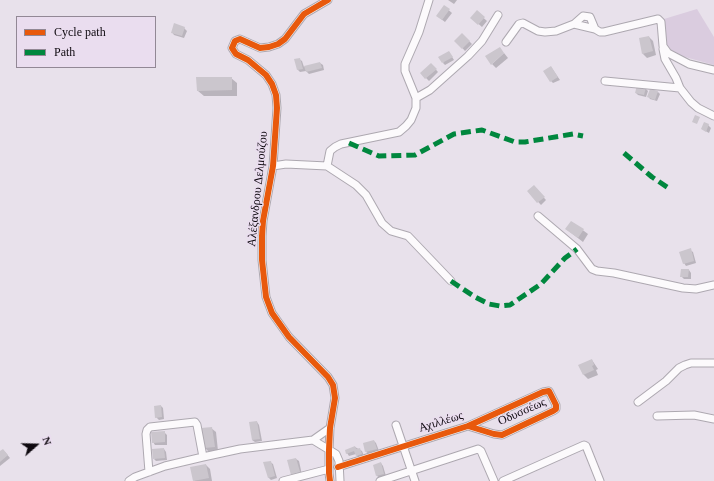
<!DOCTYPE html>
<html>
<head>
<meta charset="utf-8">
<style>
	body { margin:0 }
	#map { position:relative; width:714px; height:481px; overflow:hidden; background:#e8e1eb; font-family:"Times New Roman",serif }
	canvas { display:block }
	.legend { position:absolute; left:16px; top:16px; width:140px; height:52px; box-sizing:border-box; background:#eaddef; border:1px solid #928895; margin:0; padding:5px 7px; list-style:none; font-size:12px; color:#0e090f }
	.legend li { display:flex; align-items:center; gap:8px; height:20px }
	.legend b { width:20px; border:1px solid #928895 }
	.north { position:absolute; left:16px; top:425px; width:40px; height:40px; -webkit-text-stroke:3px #eaddef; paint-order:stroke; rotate:70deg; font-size:11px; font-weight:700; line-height:16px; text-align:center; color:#0e090f }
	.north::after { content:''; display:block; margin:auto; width:14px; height:18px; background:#0e090f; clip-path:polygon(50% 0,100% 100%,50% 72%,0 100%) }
</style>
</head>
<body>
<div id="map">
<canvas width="714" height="481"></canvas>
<ul class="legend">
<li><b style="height:5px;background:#e8590c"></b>Cycle path</li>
<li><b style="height:5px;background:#00873e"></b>Path</li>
</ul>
<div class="north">N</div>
</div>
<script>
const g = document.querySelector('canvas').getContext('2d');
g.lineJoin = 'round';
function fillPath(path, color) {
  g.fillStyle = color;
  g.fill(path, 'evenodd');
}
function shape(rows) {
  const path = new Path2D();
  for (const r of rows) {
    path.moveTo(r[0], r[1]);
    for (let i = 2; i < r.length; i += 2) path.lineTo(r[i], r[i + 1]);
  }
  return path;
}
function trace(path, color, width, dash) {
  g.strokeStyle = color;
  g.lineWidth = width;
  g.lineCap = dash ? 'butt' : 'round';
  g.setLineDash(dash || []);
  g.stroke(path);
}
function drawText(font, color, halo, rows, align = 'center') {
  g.font = font + ' "Times New Roman",serif';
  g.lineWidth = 3;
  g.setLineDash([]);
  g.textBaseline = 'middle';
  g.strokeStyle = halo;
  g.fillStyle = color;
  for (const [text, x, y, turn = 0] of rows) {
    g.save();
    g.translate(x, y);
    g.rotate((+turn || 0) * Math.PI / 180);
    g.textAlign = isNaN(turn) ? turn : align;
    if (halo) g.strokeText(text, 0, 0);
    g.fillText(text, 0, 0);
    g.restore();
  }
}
const green = shape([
	[697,9,714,37,714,65,685,57,672,52,666,45,664,19]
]);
const shadow = shape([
	[448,0,457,0,454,4],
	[444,6,452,13,445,22,437,16],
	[477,12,487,21,482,27,472,18],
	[184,28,187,31,184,38,174,35,172,32],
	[462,34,472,44,465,51,456,41],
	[649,37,653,41,656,55,647,58,643,54],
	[449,52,454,60,445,65,443,63],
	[504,53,508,58,496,68,492,64],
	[299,59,302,61,304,67,320,63,323,65,324,70,309,74,306,71,300,72,298,70],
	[431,64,438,72,429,81,421,73],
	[551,67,560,80,553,83,551,81],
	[231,78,237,83,237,96,204,96,198,91],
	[645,88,648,91,646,97,638,95,636,93],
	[658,92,660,94,657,101,650,99,648,96],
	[708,125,711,128,709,133,702,129],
	[534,187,546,200,541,205,528,191],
	[572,222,588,234,583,242,566,229],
	[690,250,693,252,696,263,686,266,684,263],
	[682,270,689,270,691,273,691,279,684,279,681,276],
	[592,360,598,369,596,370,598,375,588,379,584,375,580,366],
	[161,406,163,408,164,419,159,420,156,417],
	[257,422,259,425,262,441,255,442,252,440],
	[211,428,216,432,218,451,209,452,205,448],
	[164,432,167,435,167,445,155,445,153,442],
	[374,441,376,443,379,451,369,454,366,452],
	[355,447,362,451,364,456,359,458,356,454,349,456,347,453],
	[164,449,166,452,167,460,156,461,154,459],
	[0,452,5,452,10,458,0,466],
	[296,459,299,461,302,475,294,477,292,474],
	[270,462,273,464,277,478,271,480,268,477],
	[381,463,383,466,386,476,380,478,377,476],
	[206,465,210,469,212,481,194,481]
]);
const building = shape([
	[444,5,450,9,442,20,436,16],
	[477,10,485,17,478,25,470,18],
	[174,23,185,27,182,36,171,33],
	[462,33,470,41,462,49,454,41],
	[649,36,653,51,642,54,639,38],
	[500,47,504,53,491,65,485,56],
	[449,51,453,57,442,63,438,57],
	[300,58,303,69,297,70,294,59],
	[320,62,322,68,306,72,304,66],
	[431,63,437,69,425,79,420,73],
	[551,66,558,77,550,82,543,71],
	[196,77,232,77,232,90,197,91],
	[637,85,646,87,644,95,635,93],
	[650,89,658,91,655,100,647,97],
	[695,115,700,117,697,124,692,122],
	[704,122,709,124,706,132,701,129],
	[534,185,545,197,537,203,527,191],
	[571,221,584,229,578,238,565,229],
	[691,248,694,261,683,264,679,252],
	[681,269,689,269,688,277,680,277],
	[592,359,594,365,592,366,594,370,583,375,578,365],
	[161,405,162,417,155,418,154,406],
	[257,421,260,439,252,440,249,422],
	[212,427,215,447,204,448,201,428],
	[165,431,165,442,152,443,151,432],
	[374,440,377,449,365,452,363,443],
	[355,446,356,449,360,448,362,454,356,456,354,451,346,454,345,450],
	[164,448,165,458,153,459,152,449],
	[3,449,8,455,0,462,0,451],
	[296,458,300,472,291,475,287,460],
	[271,461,275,476,268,478,263,462],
	[381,462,384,474,376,476,373,465],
	[206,464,209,478,193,481,190,467]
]);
const minor = shape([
	[328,0,304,14,285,39,278,44,269,47,260,48,240,39,235,41,232,48,236,54,248,60,266,75,272,84,276,95,277,108,273,166,263,221,262,236,262,260,266,297,272,313,289,337,328,377,333,385,335,398,330,428,329,450,329,473,330,481],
	[574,24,595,29],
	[506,42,519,24,523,23,538,31,545,32,556,31,574,24,583,16,590,17,595,29,600,32,604,32,658,19,661,22,663,46,668,53,689,64,714,70],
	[663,49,665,59,676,78,680,88,691,102,698,108,714,116],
	[605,81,680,88],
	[416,98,430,90,468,56,482,41,498,15],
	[273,166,286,164,327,166,356,185,366,195,382,223,391,231,408,236,451,281],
	[327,166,330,151,335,147,341,144,399,132,406,126,411,120,416,108,416,98,405,71,405,64,419,32,429,0],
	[538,216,577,249,592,269,597,271,614,273,683,288,696,289,714,285],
	[638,402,666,381,679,368,685,365,691,363,714,363],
	[657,416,694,415,714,419],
	[396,425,415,481],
	[330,428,313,440,336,454,339,461,340,481],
	[338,467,468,426,543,392,549,391,556,405,556,409,553,411,502,435,494,434,468,426],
	[149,472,146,434,147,430,150,427,195,422,197,425,203,457],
	[129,481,135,477,165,466,203,457,240,449,313,440],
	[283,481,329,469],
	[380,481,478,449,481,451,494,481],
	[503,481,584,445,586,446,600,481]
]);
const quiet = shape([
	[349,143,379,156,415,155,454,134,482,130,515,142,525,142,573,134,583,136],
	[624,153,652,177,670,189],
	[451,281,475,297,489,304,500,306,510,305,541,284,565,258,577,249]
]);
const cycleway = shape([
	[328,0,304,14,285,39,278,44,269,47,260,48,240,39,235,41,232,48,236,54,248,60,266,75,272,84,276,95,277,108,273,166,263,221,262,236,262,260,266,297,272,313,289,337,328,377,333,385,335,398,330,428,329,450,329,473,330,481],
	[338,467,468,426,543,392,549,391,556,405,556,409,553,411,502,435,494,434,468,426]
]);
const streetNames = [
	["Αλέξανδρου Δελμούζου",258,189,-84],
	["Οδυσσέως",522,412,-24],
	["Αχιλλέως",441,422,-17]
];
fillPath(green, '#daccdf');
fillPath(shadow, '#0003');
fillPath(building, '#cbc6cd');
trace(minor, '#ada8b0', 9);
trace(minor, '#fcfafc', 7);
trace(quiet, '#00873e', 5, [10, 5]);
trace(cycleway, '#e8590c', 6);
drawText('12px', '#0e090f', '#eaddef', streetNames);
</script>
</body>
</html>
